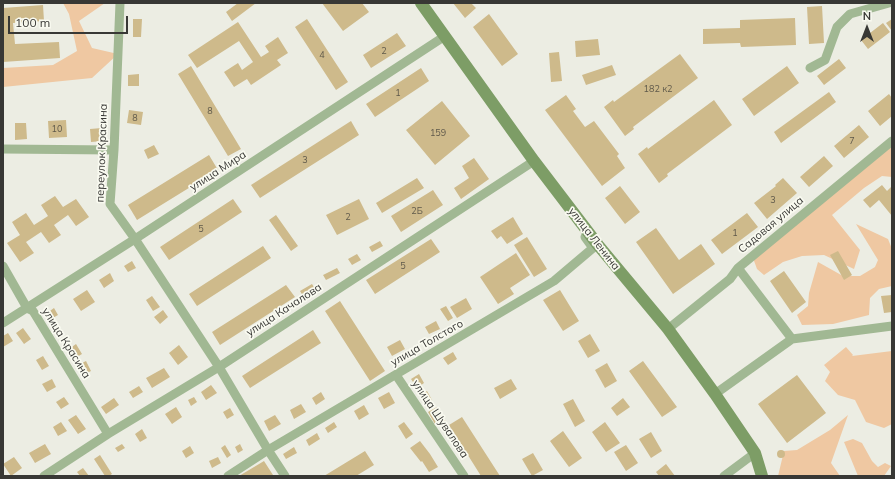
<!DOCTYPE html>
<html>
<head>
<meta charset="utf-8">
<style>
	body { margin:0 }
	#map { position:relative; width:895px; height:479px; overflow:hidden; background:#ecede3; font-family:Mulish,sans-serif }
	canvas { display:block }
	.frame { position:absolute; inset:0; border:4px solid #383835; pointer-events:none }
	.north { position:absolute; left:847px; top:8px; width:40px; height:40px; -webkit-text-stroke:3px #f9faf0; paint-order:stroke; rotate:0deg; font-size:11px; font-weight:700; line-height:16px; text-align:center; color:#383835 }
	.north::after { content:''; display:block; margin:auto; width:14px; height:18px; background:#383835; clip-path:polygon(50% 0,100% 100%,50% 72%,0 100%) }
	.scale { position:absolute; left:8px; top:16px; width:120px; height:18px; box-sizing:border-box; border:2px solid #383835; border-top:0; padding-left:5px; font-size:12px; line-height:14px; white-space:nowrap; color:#383835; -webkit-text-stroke:3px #f9faf0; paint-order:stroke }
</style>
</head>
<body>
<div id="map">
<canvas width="895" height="479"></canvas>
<div class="frame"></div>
<div class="north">N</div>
<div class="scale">100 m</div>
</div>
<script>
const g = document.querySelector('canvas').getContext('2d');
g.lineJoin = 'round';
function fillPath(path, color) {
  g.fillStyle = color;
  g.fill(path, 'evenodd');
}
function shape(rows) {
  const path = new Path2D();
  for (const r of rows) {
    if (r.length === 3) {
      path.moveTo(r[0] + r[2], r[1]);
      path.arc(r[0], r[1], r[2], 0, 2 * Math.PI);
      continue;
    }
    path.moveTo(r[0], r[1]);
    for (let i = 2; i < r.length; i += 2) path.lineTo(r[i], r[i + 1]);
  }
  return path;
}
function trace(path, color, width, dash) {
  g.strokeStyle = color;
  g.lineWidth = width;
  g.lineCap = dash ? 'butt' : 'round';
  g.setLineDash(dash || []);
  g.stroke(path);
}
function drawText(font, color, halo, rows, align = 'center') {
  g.font = font + ' Mulish,sans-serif';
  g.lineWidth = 3.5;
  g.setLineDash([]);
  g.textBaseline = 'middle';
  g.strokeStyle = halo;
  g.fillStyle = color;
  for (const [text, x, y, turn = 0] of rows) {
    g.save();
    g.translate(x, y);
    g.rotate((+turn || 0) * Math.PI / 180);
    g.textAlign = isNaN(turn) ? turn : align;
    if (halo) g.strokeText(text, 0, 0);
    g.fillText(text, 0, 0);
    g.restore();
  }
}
const green = shape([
	[63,3,105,3,79,21,92,48,118,54,92,78,3,87,3,68,53,65,77,51,69,14],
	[892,142,892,177,882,176,864,188,832,215,860,250,854,269,824,255,802,256,783,262,764,275,757,269,753,258],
	[856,224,888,239,892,249,892,286,879,289,870,298,869,315,833,324,802,325,797,315,808,306,809,293,818,262,843,276,860,276,875,267,878,260],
	[846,347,853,355,852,356,892,351,892,424,884,428,866,422,855,400,838,395,825,381,830,372,824,365],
	[848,415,831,463,840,476,778,476,784,451,797,450,830,430],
	[853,439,862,443,872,461,878,467,885,463,891,466,884,476,858,476,844,442]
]);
const building = shape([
	[238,3,256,3,232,21,226,12],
	[322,3,362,3,369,12,343,31],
	[453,3,471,3,476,8,465,18],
	[43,5,44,21,13,23,15,44,59,42,60,58,3,62,3,8],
	[822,6,824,43,809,44,807,7],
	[489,14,518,54,502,66,473,27],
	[795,18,796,45,741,47,740,43,703,44,703,29,740,28,740,20],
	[133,19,142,19,141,37,133,37],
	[307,19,348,82,336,90,295,27],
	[892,19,892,31,886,23],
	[238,22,261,57,269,52,265,46,278,37,288,53,277,60,281,65,251,85,247,79,234,87,224,72,238,63,242,70,253,62,239,41,197,68,188,55],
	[883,23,890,32,868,49,861,40],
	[397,33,406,46,371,68,363,55],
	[598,39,600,55,576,57,575,41],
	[559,52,562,81,551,82,549,53],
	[680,54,698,78,633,127,634,129,625,136,604,107,613,100,614,102],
	[839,59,846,68,824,85,817,76],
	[612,65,616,75,586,85,582,75],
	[191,66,241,149,228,156,178,74],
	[787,66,799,83,754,116,742,99],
	[421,68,429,81,375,117,366,104],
	[139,74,139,86,128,86,128,75],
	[829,92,836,102,781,143,774,132],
	[889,94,892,98,892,116,880,126,868,111],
	[566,95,576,109,573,111,585,127,594,121,619,154,617,156,625,168,602,186,545,110],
	[714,100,732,125,667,174,668,176,659,183,638,154,647,147,648,149],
	[442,101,470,136,435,165,406,130],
	[129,110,143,112,141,125,127,123],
	[66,120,67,137,49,138,48,121],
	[351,121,359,135,260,198,251,185],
	[15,123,26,123,27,139,15,140],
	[859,125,869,137,844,158,834,146],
	[102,128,103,141,91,142,90,129],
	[154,145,159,154,148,159,144,150],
	[209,155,218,170,137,220,128,205],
	[824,156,833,166,809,187,800,177],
	[474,158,489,179,461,199,454,188,469,178,462,166],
	[417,178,424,188,382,213,376,203],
	[783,178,797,193,767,219,754,203,776,186,775,185],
	[882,185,887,191,891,187,892,189,892,216,879,200,870,208,863,200],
	[620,186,640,212,625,224,605,198],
	[433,190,443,205,401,232,391,216],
	[55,196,63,207,76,199,89,217,76,226,68,215,54,225,61,235,49,243,41,232,26,242,34,253,20,262,7,243,20,235,12,222,26,213,34,225,48,216,41,205],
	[233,199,242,212,169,260,160,247],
	[359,199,369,219,337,235,326,215],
	[747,213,758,227,722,254,711,240],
	[276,215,298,246,291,251,269,220],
	[513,217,523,234,507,244,501,236,497,239,491,231],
	[656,228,679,260,701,244,715,264,673,294,636,242],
	[527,237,547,269,534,277,514,245],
	[431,239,440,252,375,294,366,280],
	[380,241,383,246,372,252,369,247],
	[263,246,271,258,197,306,189,294],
	[838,251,852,275,844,280,830,255],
	[516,253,530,275,510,288,514,294,498,304,480,277],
	[357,254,361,260,352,265,348,259],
	[132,261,136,268,128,272,124,266],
	[337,268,340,273,326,280,323,275],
	[784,271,806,302,792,313,770,281],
	[110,273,114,281,104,288,99,280],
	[312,284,315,289,303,296,300,291],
	[286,285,295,297,220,345,212,332],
	[87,290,95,302,81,311,73,299],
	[560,290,579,321,563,331,543,300],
	[892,295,892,312,884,313,881,296],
	[152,296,160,307,153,311,146,300],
	[466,298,472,309,457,318,450,307],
	[340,301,385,371,370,381,325,311],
	[446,306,453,318,448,321,440,309],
	[54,308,58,315,51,319,47,313],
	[163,310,168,317,160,324,154,317],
	[436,321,440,329,429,334,425,327],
	[23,328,31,339,24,344,16,333],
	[313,330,321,343,250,388,242,376],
	[8,333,13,341,3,347,3,336],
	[590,334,600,351,588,358,578,341],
	[400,340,405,349,392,356,387,347],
	[76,344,82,354,75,358,69,349],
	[179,345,188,357,178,365,169,353],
	[453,352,457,359,448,365,443,358],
	[43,356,49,366,42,370,36,360],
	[86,361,91,371,83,375,78,365],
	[643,361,677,407,662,417,629,371],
	[607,363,617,381,605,388,595,370],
	[164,368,170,377,152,388,146,378],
	[419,374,424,383,417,388,411,379],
	[797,375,826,413,787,443,758,404],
	[52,379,56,387,47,392,42,384],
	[511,379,517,389,500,399,494,388],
	[211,385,217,393,206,400,201,392],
	[139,386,143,392,133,398,129,392],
	[427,391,432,400,426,403,421,395],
	[321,392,325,399,316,405,312,398],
	[389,392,395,403,384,409,378,398],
	[64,397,69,404,61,409,56,402],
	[194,397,197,402,191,406,188,400],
	[114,398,119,405,106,414,101,407],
	[623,398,630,407,617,416,611,408],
	[573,399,585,421,575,427,563,404],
	[301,404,306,412,294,419,290,410],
	[364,405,369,414,359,420,354,411],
	[176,407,182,417,172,424,165,414],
	[437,407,445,421,436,426,428,412],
	[230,408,234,415,227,419,223,412],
	[76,415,86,429,78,434,68,420],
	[275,415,281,424,269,431,264,421],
	[462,417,500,476,481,476,449,425],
	[61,422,67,431,58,436,53,427],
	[334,422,337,427,328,433,325,428],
	[404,422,413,434,406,439,398,426],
	[605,422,620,443,606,452,592,432],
	[142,429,147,438,140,442,135,434],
	[563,431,582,458,569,467,550,441],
	[651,432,662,451,651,458,639,439],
	[317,433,320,439,309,446,306,440],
	[420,441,430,454,438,467,429,472,422,461,421,462,410,448],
	[45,444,51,454,35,463,29,453],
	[122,444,125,448,118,452,115,448],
	[240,444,243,450,238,453,235,447],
	[225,445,231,455,227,458,221,448],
	[626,445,638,463,626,471,614,452],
	[190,446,194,453,186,458,182,451],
	[294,447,297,453,286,459,283,454],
	[781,454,4],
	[365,451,374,465,356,476,324,476],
	[533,453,543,470,532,476,522,459],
	[100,455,112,474,109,476,105,476,94,459],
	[14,457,22,468,11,476,3,464],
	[218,457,221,463,212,468,209,461],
	[264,461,273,475,239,476],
	[666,464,675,476,659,476,656,472],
	[83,468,89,476,80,476,77,472]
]);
const minor = shape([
	[120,3,114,150,110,204,135,239,219,367,268,450,285,476],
	[810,68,825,60,837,27,850,14,889,3],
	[3,149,114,150],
	[3,266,27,308,33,311,108,434],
	[738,268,792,339],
	[3,323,135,239,445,36],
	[668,329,730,279,738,268,892,141],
	[396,375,464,476],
	[715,394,792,339,892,326],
	[44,476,108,434,219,367,534,161],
	[228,476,268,450,554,281,593,248,585,237],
	[724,476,755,453]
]);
const secondary = shape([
	[421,3,534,161,598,245,668,329,715,394,755,453,762,476]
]);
const numberNames = [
	["2",384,51],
	["4",322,55],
	["182 к2",658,89],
	["1",398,93],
	["8",210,111],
	["8",135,118],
	["10",57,129],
	["159",438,133],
	["7",852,141],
	["3",305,160],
	["3",773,200],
	["2Б",417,211],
	["2",348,217],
	["5",201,229],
	["1",735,233],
	["5",403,266]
];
const streetNames = [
	["переулок Красина",102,153,-88],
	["улица Мира",218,171,-33],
	["Садовая улица",771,225,-40],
	["улица Ленина",594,239,52],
	["улица Качалова",284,310,-33],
	["улица Красина",66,343,58],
	["улица Толстого",427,343,-30],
	["улица Шувалова",440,419,56]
];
fillPath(green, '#efc8a2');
fillPath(building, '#ceba8b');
trace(minor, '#a1b893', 9);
trace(secondary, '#7d9d66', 12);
drawText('9px', '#5e584a', null, numberNames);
drawText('11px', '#383835', '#f9faf0', streetNames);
</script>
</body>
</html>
